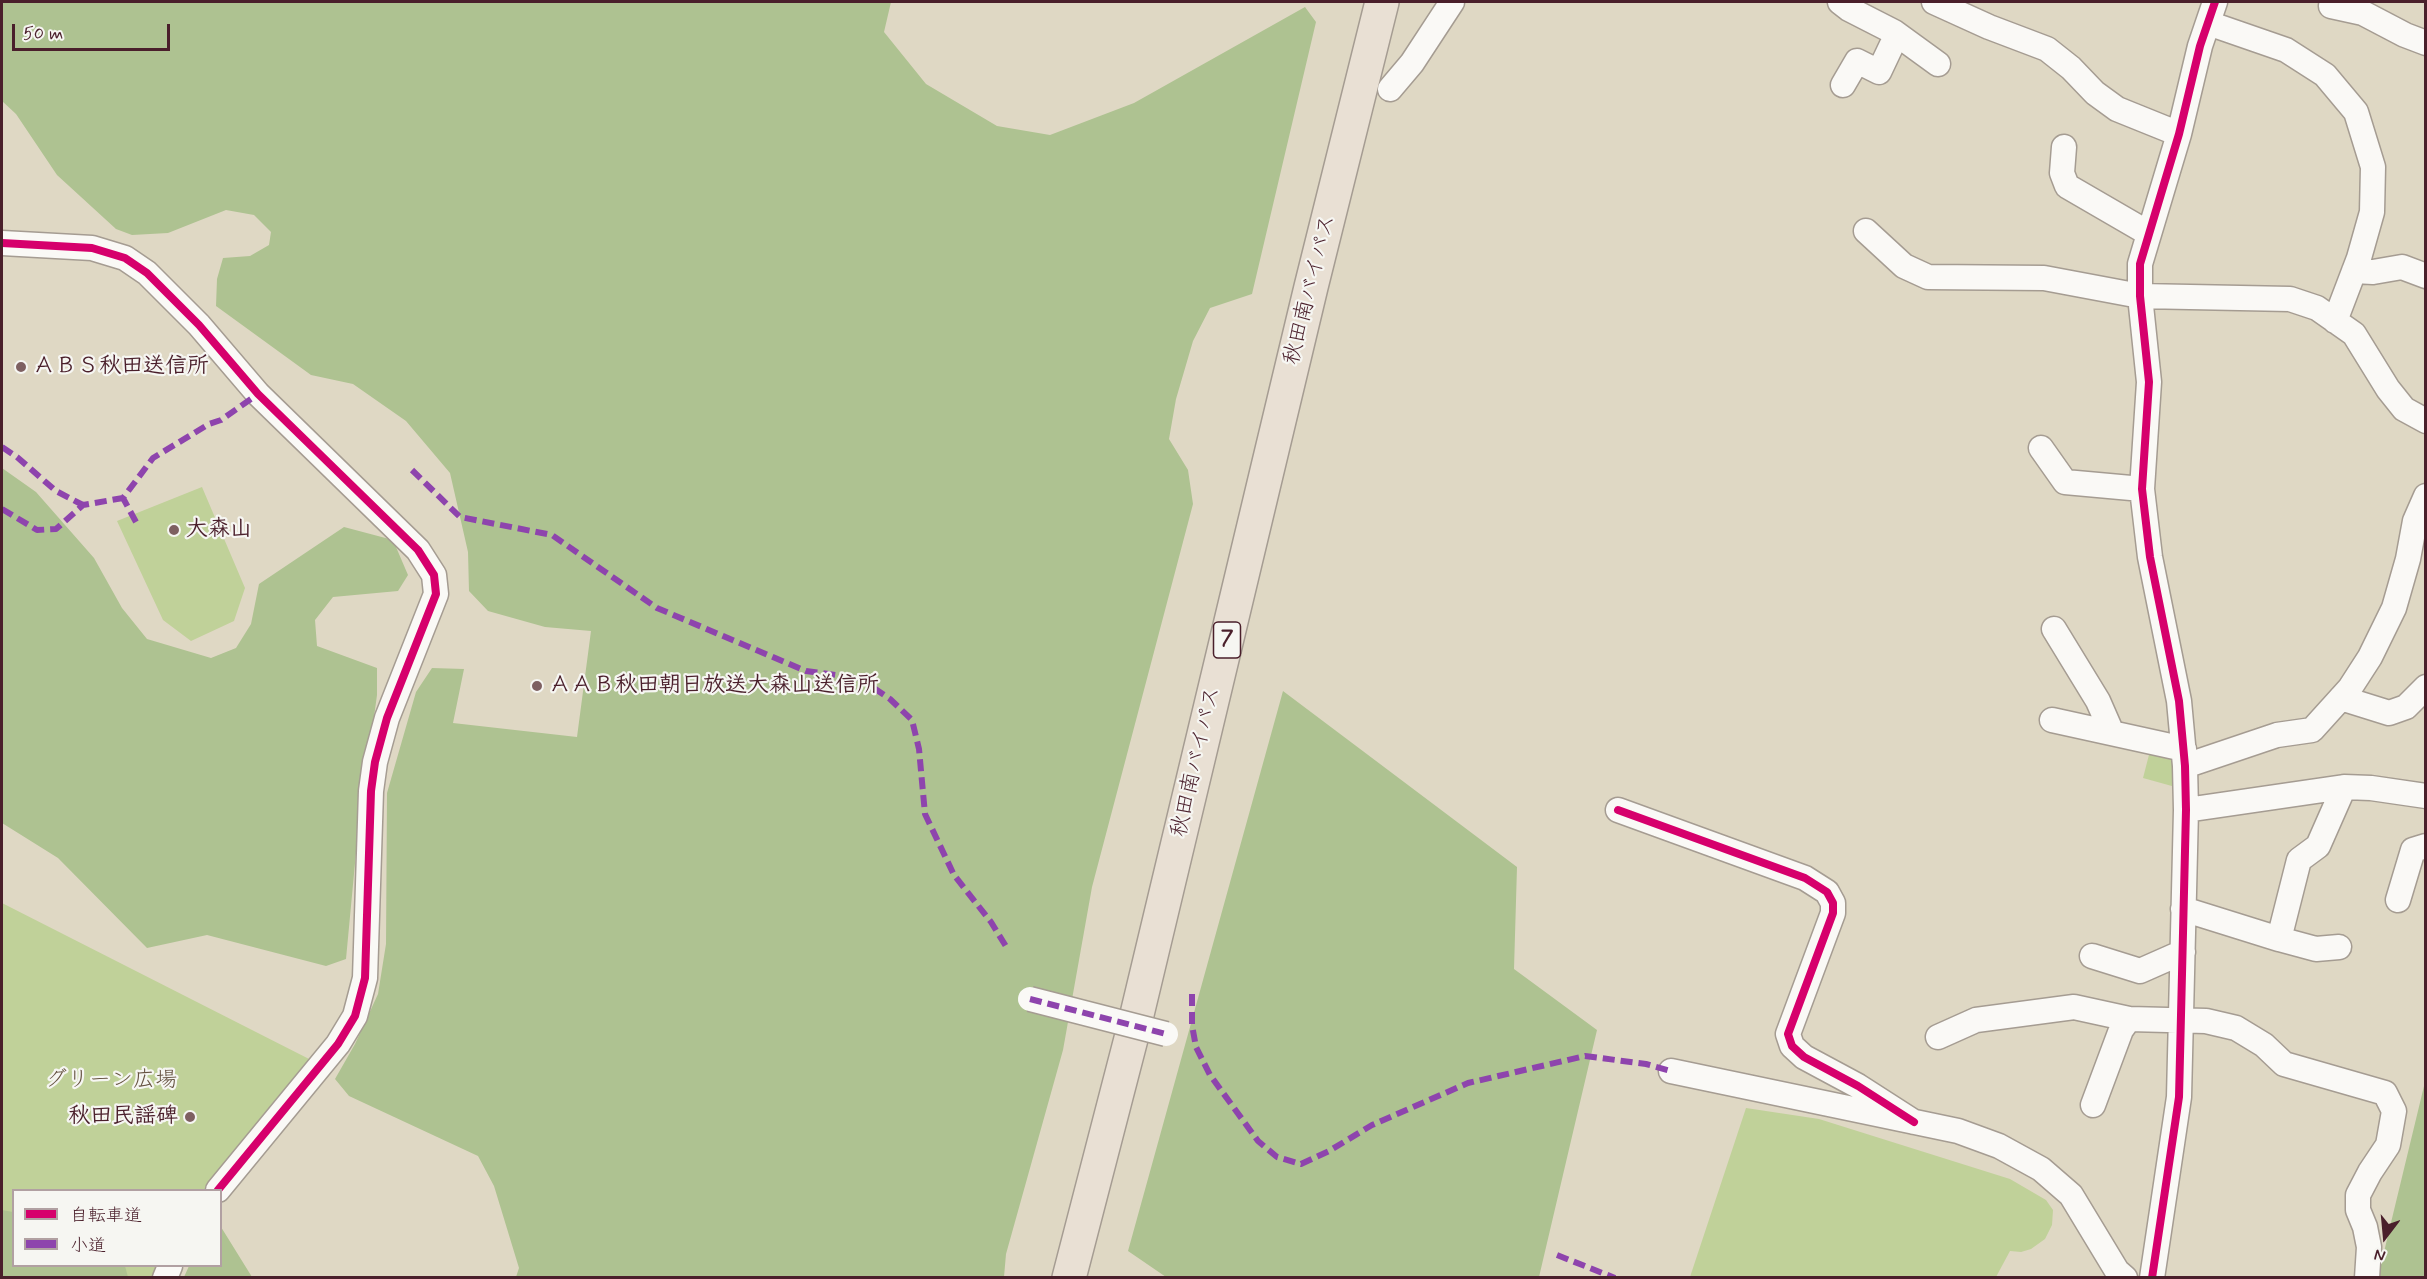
<!DOCTYPE html>
<html>
<head>
<meta charset="utf-8">
<style>
	body { margin:0 }
	#map { position:relative; width:2427px; height:1279px; overflow:hidden; background:#dfd8c4; font-family:Mynerve,"Klee One",sans-serif }
	canvas { display:block }
	.frame { position:absolute; inset:0; border:3px solid #4a1f2b; pointer-events:none }
	.legend { position:absolute; left:12px; top:1189px; width:210px; height:78px; box-sizing:border-box; background:#f6f6f2; border:2px solid #b1a0a2; margin:0; padding:8px 10px; list-style:none; font-size:18px; color:#4a1f2b }
	.legend li { display:flex; align-items:center; gap:12px; height:30px }
	.legend b { width:30px; border:2px solid #b1a0a2 }
	.north { position:absolute; left:2355px; top:1207px; width:60px; height:60px; -webkit-text-stroke:4px #f6f6f2; paint-order:stroke; rotate:196deg; font-size:16px; font-weight:700; line-height:24px; text-align:center; color:#4a1f2b }
	.north::after { content:''; display:block; margin:auto; width:21px; height:27px; background:#4a1f2b; clip-path:polygon(50% 0,100% 100%,50% 72%,0 100%) }
	.scale { position:absolute; left:12px; top:24px; width:158px; height:27px; box-sizing:border-box; border:3px solid #4a1f2b; border-top:0; padding-left:8px; font-size:18px; line-height:21px; white-space:nowrap; color:#4a1f2b; -webkit-text-stroke:4px #f6f6f2; paint-order:stroke }
</style>
</head>
<body>
<div id="map">
<canvas width="2427" height="1279"></canvas>
<div class="frame"></div>
<ul class="legend">
<li><b style="height:8px;background:#d6006c"></b>自転車道</li>
<li><b style="height:8px;background:#8e44ad"></b>小道</li>
</ul>
<div class="north">N</div>
<div class="scale">50 m</div>
</div>
<script>
const g = document.querySelector('canvas').getContext('2d');
g.lineJoin = 'round';
function fillPath(path, color) {
  g.fillStyle = color;
  g.fill(path, 'evenodd');
}
function shape(rows) {
  const path = new Path2D();
  for (const r of rows) {
    path.moveTo(r[0], r[1]);
    for (let i = 2; i < r.length; i += 2) path.lineTo(r[i], r[i + 1]);
  }
  return path;
}
function trace(path, color, width, dash) {
  g.strokeStyle = color;
  g.lineWidth = width;
  g.lineCap = dash ? 'butt' : 'round';
  g.setLineDash(dash || []);
  g.stroke(path);
}
function drawText(font, color, halo, rows, align = 'center') {
  g.font = font + ' Mynerve,"Klee One",sans-serif';
  g.lineWidth = 4.5;
  g.setLineDash([]);
  g.textBaseline = 'middle';
  g.strokeStyle = halo;
  g.fillStyle = color;
  for (const [text, x, y, turn = 0] of rows) {
    g.save();
    g.translate(x, y);
    g.rotate((+turn || 0) * Math.PI / 180);
    g.textAlign = isNaN(turn) ? turn : align;
    if (halo) g.strokeText(text, 0, 0);
    g.fillText(text, 0, 0);
    g.restore();
  }
}
const green = shape([
	[202,487,245,588,234,621,191,641,163,620,117,521],
	[2151,747,2177,752,2179,788,2143,778],
	[2,903,315,1062,220,1190,14,1190,13,1239,2,1234],
	[1746,1108,1819,1119,2010,1179,2046,1200,2053,1210,2052,1225,2045,1239,2031,1249,2021,1252,2010,1251,1996,1277,1690,1277],
	[83,1266,172,1266,163,1278,114,1277]
]);
const forest = shape([
	[2,2,891,2,884,32,926,84,997,126,1050,135,1134,103,1305,7,1316,22,1252,294,1210,308,1193,341,1176,399,1169,439,1188,470,1193,504,1092,887,1063,1050,1006,1254,1004,1277,516,1277,519,1268,494,1186,478,1156,349,1096,335,1079,355,1044,378,994,386,944,387,793,416,692,432,668,464,669,453,723,577,737,591,631,545,627,488,611,469,591,468,552,450,473,406,421,353,384,311,375,216,306,217,279,223,258,250,256,269,245,271,232,254,215,226,210,168,233,132,235,116,229,57,175,16,114,2,101],
	[2,468,36,492,94,558,122,608,147,639,211,658,236,648,251,624,259,584,344,527,393,540,408,575,398,591,333,597,315,620,317,646,377,668,377,695,357,842,346,959,326,966,207,935,147,948,58,858,2,823],
	[1283,691,1517,867,1514,969,1597,1030,1539,1277,1166,1277,1128,1251],
	[2424,1086,2425,1277,2378,1278,2388,1235],
	[2,1210,13,1212,14,1266,125,1266,128,1277,2,1277],
	[221,1227,252,1277,184,1277,189,1266,220,1266]
]);
const minor = shape([
	[1840,2,1849,9,1894,32,1938,64],
	[1934,2,1989,27,2047,49,2071,68,2095,93,2117,109,2179,134],
	[2331,6,2363,13,2405,35,2426,43],
	[2208,23,2286,50,2325,75,2356,112,2373,167,2372,212,2359,258,2335,321],
	[1843,85,1857,61,1879,72,1897,34],
	[1390,89,1412,63,1452,2],
	[2064,147,2062,173,2067,186,2148,233],
	[1866,231,1904,266,1928,277,2044,278,2140,296,2290,299,2317,308,2354,334,2388,389,2404,409,2426,421],
	[2,243,92,248,125,258,147,273,199,325,258,394,418,550,434,575,436,594,387,718,375,762,371,791,365,978,355,1016,338,1044,218,1190],
	[2354,271,2373,272,2402,267,2426,276],
	[2041,448,2065,482,2142,489],
	[2054,629,2098,701,2112,733],
	[2341,698,2389,713,2406,707,2426,687],
	[2052,720,2184,749],
	[2185,766,2277,735,2312,730,2350,688,2370,657,2394,608,2408,559,2415,521,2426,496],
	[2344,787,2371,788,2426,796],
	[1618,810,1805,878,1827,892,1833,903,1833,913,1788,1034,1792,1046,1804,1057,1858,1086,1914,1122],
	[2398,900,2413,850,2426,846],
	[2183,909,2279,939,2299,860,2318,846,2344,787,2186,810],
	[2279,939,2316,949,2339,947],
	[2092,956,2140,971,2183,952],
	[1938,1037,1976,1020,2074,1007,2129,1019],
	[1671,1071,1958,1131,1999,1146,2041,1169,2071,1195,2117,1271,2125,1278],
	[2093,1105,2121,1030,2129,1019,2206,1021,2236,1028,2264,1045,2284,1064,2385,1093,2394,1111,2388,1145,2370,1172,2358,1195,2358,1210,2365,1227,2369,1247,2367,1278],
	[165,1278,170,1266],
	[2152,1278,2179,1097,2186,810,2185,766,2179,701,2150,557,2142,489,2149,382,2140,296,2140,264,2179,134,2200,46,2215,2]
]);
const highway = shape([
	[1069,1278,1133,1031,1311,287,1382,2]
]);
const minorBridge = shape([
	[1030,999,1166,1034]
]);
const quiet = shape([
	[2,447,17,457,56,491,83,505],
	[412,470,460,517,552,535,657,608,806,671,859,678,890,699,912,720,919,749,925,814,954,875,991,922,1007,948],
	[2,509,37,530,56,529,83,505,123,498],
	[136,522,123,498,153,458,209,424,221,420,258,394],
	[1192,994,1192,1025,1196,1047,1210,1075,1258,1141,1277,1157,1301,1164,1329,1151,1372,1125,1468,1083,1585,1056,1646,1064,1671,1071],
	[1030,999,1166,1034],
	[1557,1255,1615,1278]
]);
const cycleway = shape([
	[2,243,92,248,125,258,147,273,199,325,258,394,418,550,434,575,436,594,387,718,375,762,371,791,365,978,355,1016,338,1044,218,1190],
	[1618,810,1805,878,1827,892,1833,903,1833,913,1788,1034,1792,1046,1804,1057,1858,1086,1914,1122],
	[2152,1278,2179,1097,2186,810,2185,766,2179,701,2150,557,2142,489,2149,382,2140,296,2140,264,2179,134,2200,46,2215,2]
]);
const markers = [
	[21,367,6,"#7e6061"],
	[174,530,6,"#7e6061"],
	[537,686,6,"#7e6061"],
	[190,1117,6,"#7e6061"]
];
const shields = [
	[1227,640,27]
];
const shieldNames = [
	["7",1227,640]
];
const streetNames = [
	["秋田南バイパス",1311,290,-76],
	["秋田南バイパス",1197,762,-77]
];
const poiNames = [
	["ＡＢＳ秋田送信所",33,367],
	["大森山",186,530],
	["ＡＡＢ秋田朝日放送大森山送信所",549,686],
	["秋田民謡碑",178,1117,"right"]
];
const parkNames = [
	["グリーン広場",111,1081]
];
fillPath(green, '#c0d199');
fillPath(forest, '#aec291');
trace(minor, '#a59c92', 27);
trace(highway, '#a59c92', 36);
trace(minor, '#faf9f6', 24);
trace(highway, '#e9e0d4', 33);
trace(minorBridge, '#a59c92', 27, []);
trace(minorBridge, '#faf9f6', 24);
trace(quiet, '#8e44ad', 6, [12, 6]);
trace(cycleway, '#d6006c', 8);
for (const [x, y, r, color] of markers) {
  const dot = new Path2D();
  dot.arc(x, y, r, 0, 2 * Math.PI);
  g.fillStyle = color;
  g.fill(dot);
  trace(dot, '#f6f6f2', 2);
}
for (const [x, y, w] of shields) {
  const box = new Path2D();
  box.roundRect(x - w / 2, y - 18, w, 36, 4.5);
  g.fillStyle = '#f6f6f2';
  g.fill(box);
  trace(box, '#4a1f2b', 1.5);
}
drawText('bold 21px', '#4a1f2b', null, shieldNames);
drawText('22px', '#4a1f2b', '#f6f6f2', streetNames);
drawText('bold 22px', '#4a1f2b', '#f6f6f2', poiNames, 'left');
drawText('22px', '#665342', '#f6f6f2', parkNames);
</script>
</body>
</html>
